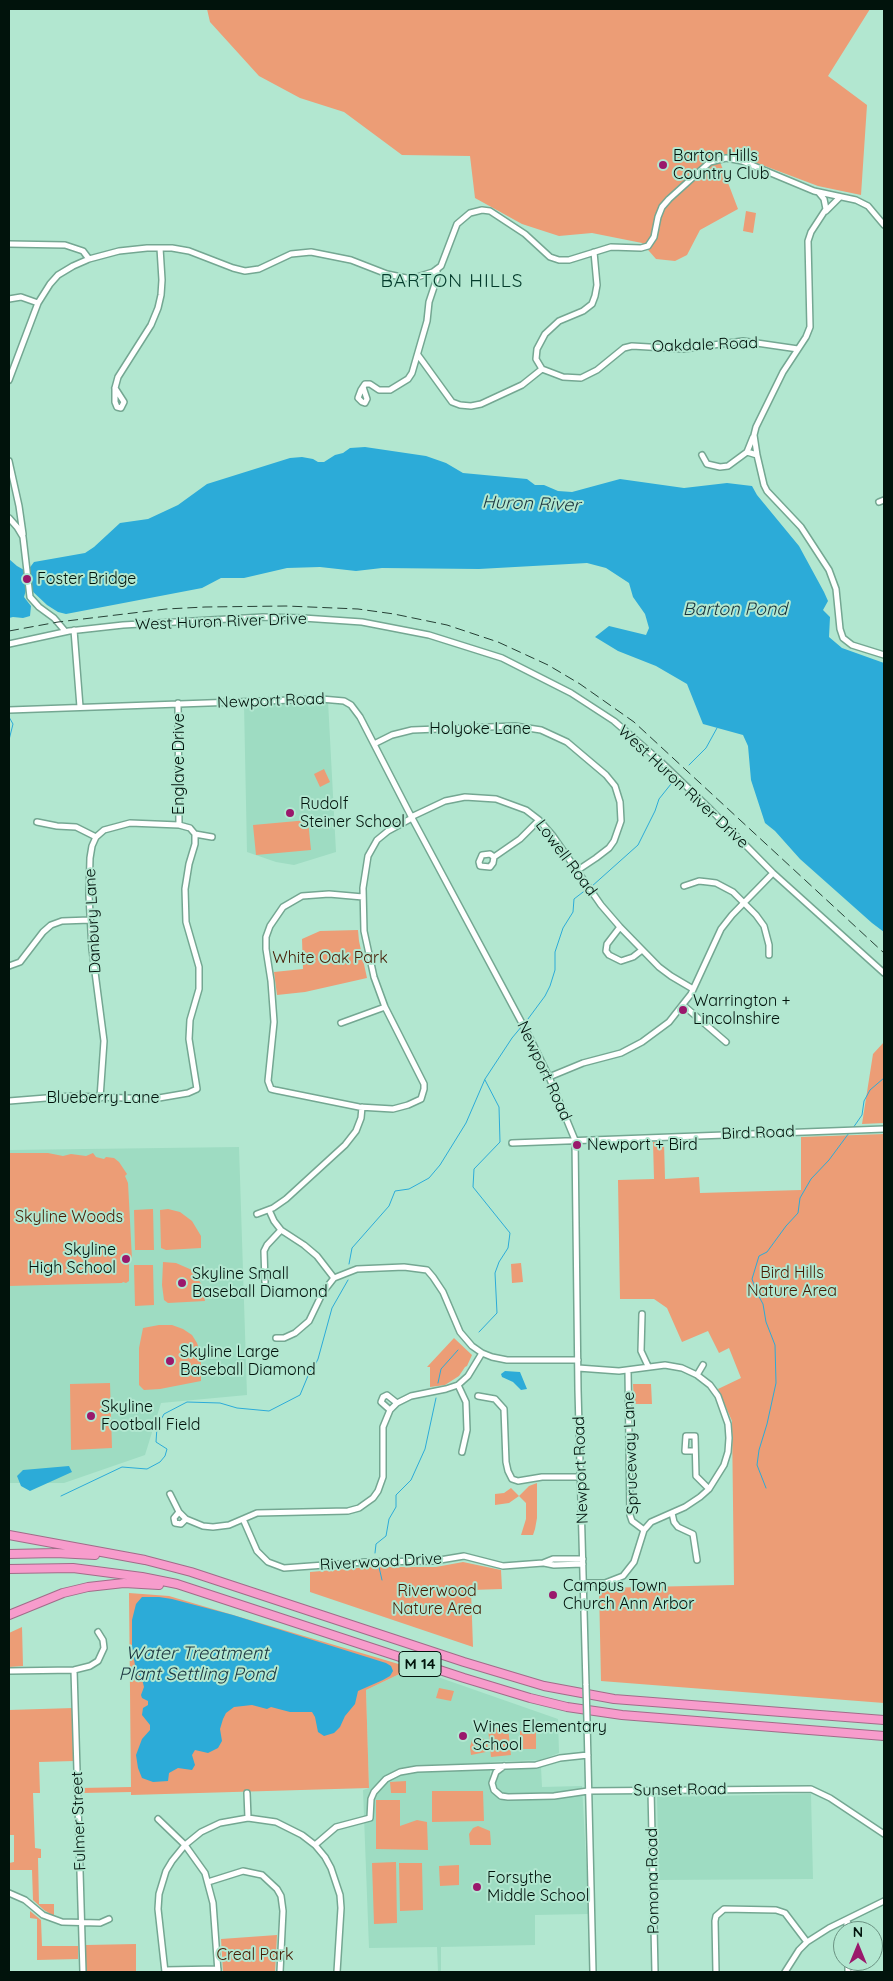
<!DOCTYPE html>
<html>
<head>
<meta charset="utf-8">
<style>
	body { margin:0 }
	#map { position:relative; width:893px; height:1981px; overflow:hidden; background:#b2e7d0; font-family:Quicksand,sans-serif }
	canvas { display:block }
	.frame { position:absolute; inset:0; border:10px solid #01130c; pointer-events:none }
	.north { position:absolute; left:833px; top:1921px; width:50px; height:50px; box-sizing:border-box; background:#b2e7d0; border:1px solid #6b9282; border-radius:50%; rotate:0deg; font-size:14px; font-weight:700; line-height:20px; text-align:center; color:#01130c }
	.north::after { content:''; display:block; margin:auto; width:18px; height:22px; background:#9a186c; clip-path:polygon(50% 0,100% 100%,50% 72%,0 100%) }
</style>
</head>
<body>
<div id="map">
<canvas width="893" height="1981"></canvas>
<div class="frame"></div>
<div class="north">N</div>
</div>
<script>
const g = document.querySelector('canvas').getContext('2d');
g.lineJoin = 'round';
function fillPath(path, color) {
  g.fillStyle = color;
  g.fill(path, 'evenodd');
}
function shape(rows) {
  const path = new Path2D();
  for (const r of rows) {
    path.moveTo(r[0], r[1]);
    for (let i = 2; i < r.length; i += 2) path.lineTo(r[i], r[i + 1]);
  }
  return path;
}
function trace(path, color, width, dash) {
  g.strokeStyle = color;
  g.lineWidth = width;
  g.lineCap = dash ? 'butt' : 'round';
  g.setLineDash(dash || []);
  g.stroke(path);
}
function drawText(font, color, halo, rows, align = 'center') {
  g.font = font + ' Quicksand,sans-serif';
  g.lineWidth = 4;
  g.setLineDash([]);
  g.textBaseline = 'middle';
  g.strokeStyle = halo;
  g.fillStyle = color;
  for (const [text, x, y, turn = 0] of rows) {
    g.save();
    g.translate(x, y);
    g.rotate((+turn || 0) * Math.PI / 180);
    g.textAlign = isNaN(turn) ? turn : align;
    if (halo) g.strokeText(text, 0, 0);
    g.fillText(text, 0, 0);
    g.restore();
  }
}
const built = shape([
	[328,701,336,852,294,865,276,862,247,852,244,704],
	[239,1147,247,1395,161,1403,145,1455,64,1483,9,1483,9,1150],
	[412,1668,558,1719,559,1753,541,1760,490,1762,490,1785,498,1772,505,1768,541,1767,542,1787,582,1786,589,1914,535,1915,535,1945,441,1947,441,1972,438,1972,437,1947,369,1948,363,1790,369,1788,366,1690],
	[811,1794,813,1879,659,1880,657,1797]
]);
const green = shape([
	[207,9,870,9,828,76,867,105,861,195,818,186,733,154,717,154,738,209,700,230,687,255,675,261,656,259,642,243,592,233,559,236,522,224,475,198,470,156,402,155,344,112,300,98,259,76,210,22],
	[746,211,756,213,753,233,743,231],
	[324,769,330,782,320,787,314,774],
	[308,820,311,850,256,855,253,825],
	[358,930,359,941,367,978,305,992,277,995,274,972,303,969,302,939,320,931],
	[884,1042,884,1123,862,1124,873,1054],
	[884,1134,884,1703,601,1681,599,1588,734,1585,732,1421,718,1389,741,1378,729,1348,719,1353,708,1331,682,1342,667,1308,654,1299,620,1299,618,1180,654,1179,653,1142,664,1142,665,1179,699,1177,700,1193,801,1190,801,1137],
	[9,1153,48,1153,63,1156,71,1154,86,1156,93,1153,96,1157,104,1159,106,1157,114,1158,119,1162,127,1174,125,1176,128,1183,132,1259,129,1264,129,1281,126,1283,123,1282,122,1283,9,1286],
	[153,1209,154,1250,135,1250,134,1210],
	[168,1209,180,1212,192,1221,201,1236,201,1248,166,1250,161,1248,160,1210],
	[163,1262,176,1263,192,1270,202,1285,205,1301,168,1303,164,1300,162,1285],
	[521,1263,523,1282,512,1283,511,1264],
	[134,1265,153,1265,154,1305,135,1306],
	[159,1325,172,1325,183,1329,192,1335,197,1343,201,1355,201,1381,160,1389,144,1390,139,1385,139,1348,143,1328],
	[454,1338,472,1355,467,1366,465,1367,459,1376,445,1385,430,1387,430,1367,427,1367],
	[110,1383,112,1448,71,1450,70,1384],
	[633,1384,651,1384,652,1404,634,1404],
	[537,1483,537,1518,535,1529,533,1535,521,1535,526,1519,526,1503,519,1496,509,1503,495,1505,495,1494,504,1493,511,1488,519,1496,529,1486],
	[463,1562,501,1570,502,1589,471,1590,473,1647,310,1592,310,1572,369,1567,436,1567],
	[129,1593,169,1596,412,1668,366,1690,369,1788,131,1795,131,1792,82,1793,81,1788,131,1787],
	[22,1627,23,1666,9,1667,9,1633],
	[439,1688,454,1691,451,1701,436,1698],
	[73,1708,74,1761,39,1762,40,1793,33,1793,35,1848,41,1849,41,1858,38,1858,39,1904,54,1904,54,1916,44,1910,33,1900,32,1870,9,1870,9,1863,14,1862,14,1835,9,1835,9,1710],
	[508,1727,511,1755,491,1757,488,1729],
	[520,1731,536,1731,536,1749,520,1749],
	[479,1736,487,1742,488,1747,486,1752,471,1755,470,1747,472,1740],
	[406,1781,406,1793,391,1793,390,1782],
	[432,1791,483,1791,484,1821,432,1822],
	[376,1800,400,1800,400,1826,417,1820,427,1822,428,1850,376,1849],
	[478,1826,490,1831,491,1845,470,1845,469,1834,473,1828],
	[396,1862,397,1923,374,1924,372,1863],
	[399,1863,422,1863,423,1910,400,1911],
	[459,1865,459,1885,440,1886,439,1866],
	[30,1911,41,1920,42,1946,78,1946,78,1959,37,1960,37,1919,30,1918],
	[277,1935,275,1972,223,1972,221,1939],
	[136,1944,136,1972,86,1972,86,1945]
]);
const water = shape([
	[365,447,426,456,446,463,463,473,527,479,535,485,544,485,558,491,572,492,620,479,684,488,727,483,752,486,757,495,799,546,824,592,828,601,823,610,830,617,829,637,842,648,884,663,884,932,872,923,800,859,775,831,765,823,751,780,748,746,743,735,703,724,687,684,656,666,618,651,595,637,609,626,646,635,649,628,645,614,633,597,629,583,606,568,587,563,479,569,382,568,356,571,320,567,287,568,244,578,221,578,202,588,66,614,58,612,47,605,30,589,26,590,24,597,31,606,30,616,23,618,13,617,9,618,9,559,17,566,24,570,28,570,34,562,85,553,94,547,120,523,148,519,178,505,207,484,290,458,302,457,313,459,318,462,324,462,335,455,343,453,350,448],
	[505,1371,520,1372,527,1389,521,1390,513,1382,502,1377,501,1374],
	[69,1466,72,1472,30,1491,21,1486,17,1476,23,1470],
	[142,1597,159,1597,172,1599,233,1615,386,1663,391,1666,393,1671,390,1676,383,1680,358,1691,355,1704,345,1716,340,1727,334,1733,324,1736,318,1732,315,1717,312,1712,290,1712,271,1707,267,1709,252,1705,234,1707,226,1713,223,1719,220,1729,222,1741,218,1748,208,1753,195,1750,192,1755,195,1765,192,1770,178,1768,169,1773,168,1781,153,1782,142,1778,138,1768,136,1755,142,1739,150,1730,150,1725,142,1715,143,1708,148,1705,148,1701,142,1698,141,1695,144,1687,142,1679,136,1671,132,1648,132,1620,136,1604]
]);
const stream = shape([
	[9,717,13,724,9,740],
	[689,765,706,748,717,728],
	[591,887,638,845,655,811,659,799,675,779],
	[525,1023,545,996,550,986,555,970,555,952,563,928,573,912,574,899,587,889],
	[853,1128,862,1115,864,1101,870,1090,884,1078],
	[349,1264,352,1248,389,1206,395,1191,409,1189,429,1178,440,1165,466,1123,485,1079,512,1038,522,1026],
	[479,1332,497,1313,495,1273,499,1262,508,1248,510,1233,473,1187,474,1169,500,1142,499,1107,485,1080],
	[438,1383,441,1369,458,1350],
	[766,1488,757,1465,759,1450,767,1424,776,1383,775,1345,766,1322,763,1304,757,1293,752,1279,759,1256,767,1252,786,1226,798,1213,800,1198,811,1179,829,1160,849,1133],
	[61,1496,122,1467,147,1469,160,1462,165,1456,167,1449,156,1442,157,1427,164,1414,187,1402,220,1403,237,1408,269,1411,300,1395,310,1371,313,1369,318,1359,332,1308,348,1280],
	[375,1553,376,1544,386,1536,389,1519,396,1507,396,1495,411,1480,425,1449,436,1398],
	[379,1567,382,1580]
]);
const minor = shape([
	[826,211,840,197],
	[9,244,65,245,83,251,89,259],
	[9,299,21,297,38,303],
	[418,355,452,402,460,405,471,406,481,404,522,385,542,369,563,377,581,378,597,370,624,348,632,346,683,349,743,341,798,349],
	[542,369,536,359,537,349,545,334,559,321,583,311,592,304,595,296,597,285,594,252],
	[9,380,38,303,50,284,58,275,73,266,89,259,119,251,147,248,172,248,189,251,233,268,245,271,259,269,291,254,311,252,351,260,387,274,406,278,414,278,433,272,441,266,457,224,470,213,482,210,490,211,525,234,550,257,559,260,569,260,611,247,641,248,648,246,654,237,658,217,662,207,669,199,710,162,726,158,742,161,814,191,856,200,868,206,884,225],
	[363,387,367,399,365,403,362,402,358,398,361,390,365,384,370,384,379,390,390,390,408,379,412,373,427,321,429,302,437,278,437,269],
	[115,388,124,402,121,408,117,407,115,402,115,388,118,377,151,325,158,308,161,295,162,280,160,248],
	[747,452,753,437],
	[702,455,707,464,720,467,728,466,747,452,757,455,764,485,767,491,801,527,829,570,836,589,840,629,843,638,852,645,884,655],
	[757,455,754,435,756,427,783,372,806,337,810,327,808,241,811,232,826,209,824,199,819,193],
	[9,461,19,506,23,534],
	[879,502,884,500],
	[9,518,17,527,23,537,30,597,39,607,54,618,65,631],
	[74,630,80,707],
	[9,644,69,631,123,625,263,617,303,618,362,622,429,635,502,658,571,693,614,721,660,761,711,810,773,873,884,973],
	[178,703,179,825],
	[9,710,321,699,344,701,351,705,360,717,412,818,531,1040,549,1077,575,1140,578,1390,586,1685],
	[374,744,392,735,412,730,515,726,541,730,567,742,606,775,615,786,620,802,621,821,614,841,609,848,596,858,578,870],
	[411,817,445,801,465,797,496,799,526,810,539,820,553,836,601,905,620,927,659,967,671,976,693,989],
	[37,822,57,826,76,827,96,837],
	[494,857,493,863,490,867,480,866,479,862,482,855,490,854,494,857,520,839,539,820],
	[684,886,699,881,708,882,716,883,733,892,756,915,764,926,769,945,769,955],
	[363,897,329,894,302,896,283,907,270,926,266,937,266,949,271,981,274,1022,268,1081,271,1089,275,1090,359,1107,393,1109,408,1105,421,1099,424,1089,424,1084,385,1007,374,977,364,931,363,888,368,856,377,840,388,831,412,818],
	[620,927,607,944,606,951,609,955,621,961,633,957,642,950],
	[9,966,20,962,43,932,51,925,62,921,90,920],
	[683,1005,726,1042],
	[341,1023,385,1007],
	[549,1077,583,1063,621,1053,642,1042,669,1022,691,994,721,929,732,915,773,873],
	[100,1098,104,1041,92,949,89,896,90,858,92,846,96,837,104,830,130,823,179,825,190,828,195,834,212,837],
	[9,1101,71,1096,153,1099,188,1093,197,1089,189,1039,190,1020,199,989,199,967,186,922,185,889,189,864,195,844,195,834],
	[512,1143,884,1129],
	[269,1210,274,1221,281,1230,304,1245,317,1256,334,1278],
	[257,1214,273,1208,286,1199,345,1145,356,1131,361,1118,362,1107],
	[265,1282,264,1251,267,1245,281,1230],
	[642,1314,641,1351,648,1366],
	[276,1338,284,1338,295,1333,309,1321,323,1292,334,1278,357,1269,404,1267,427,1270,433,1277,443,1292,460,1332,472,1346,482,1353,492,1357,507,1360,578,1360],
	[578,1368,619,1371,665,1365,682,1368,697,1375,710,1385,718,1396,728,1424,729,1438,728,1452,724,1465,709,1489,700,1497,685,1507,651,1522,644,1530,634,1562,623,1576,605,1583,584,1583],
	[628,1370,630,1515,632,1521,644,1530],
	[697,1375,703,1365],
	[458,1385,466,1402,467,1430,462,1452],
	[478,1396,495,1399,504,1409,506,1462,508,1471,512,1479,518,1481,542,1477,581,1477],
	[390,1410,381,1402,383,1397,387,1395,397,1403],
	[695,1451,685,1451,686,1436,695,1436,696,1476,709,1489],
	[170,1494,179,1512,186,1519,203,1526,213,1527,229,1525,257,1513,348,1511,359,1508,373,1498,378,1491,383,1477,383,1427,390,1410,397,1403,411,1396,446,1389,458,1385,468,1376,482,1353],
	[179,1512,174,1518,175,1523,181,1524,186,1519],
	[672,1513,674,1522,678,1527,693,1534,697,1560],
	[243,1519,257,1551,268,1562,284,1568,365,1562,434,1561,464,1556,503,1566,543,1563,553,1559,583,1559],
	[544,1563,554,1565,583,1564],
	[74,1670,83,1972],
	[9,1671,74,1670,90,1666,98,1661,104,1648,103,1640,98,1632],
	[587,1721,593,1972],
	[504,1766,496,1772,492,1783,494,1790,501,1796,508,1797,554,1796,588,1791,811,1789,830,1798,884,1834],
	[651,1790,655,1972],
	[247,1793,248,1818],
	[158,1819,185,1845,205,1873,213,1903,218,1972],
	[315,1845,336,1827,370,1818,371,1799,374,1792,386,1779,400,1772,417,1769,536,1765,560,1758,588,1755],
	[208,1882,243,1871,262,1875,277,1889,281,1896,283,1911,280,1972],
	[9,1893,25,1900,43,1915,62,1922,100,1923,109,1919],
	[847,1921,852,1931],
	[847,1931,847,1921],
	[848,1961,848,1972],
	[853,1961,854,1972],
	[165,1970,218,1969],
	[165,1972,158,1909,159,1894,166,1871,172,1861,185,1845,201,1832,220,1823,248,1818,276,1822,302,1835,315,1845,325,1857,331,1868,340,1895,341,1908,337,1972],
	[716,1972,715,1921,716,1916,724,1909,776,1910,785,1913,807,1942],
	[785,1972,799,1950,807,1942,829,1928,884,1901]
]);
const highway = shape([
	[9,1535,145,1560,191,1572,464,1662,544,1686,614,1699,884,1720],
	[9,1554,56,1553,95,1555],
	[9,1569,73,1568,142,1577,177,1584,464,1678,530,1698,567,1707,622,1715,884,1736],
	[9,1615,63,1593,88,1587,124,1583,159,1585]
]);
const rail = shape([
	[9,631,58,622,166,609,205,607,286,606,358,609,394,614,447,625,498,642,548,665,580,684,634,722,884,953]
]);
const minorBridge = shape([
	[586,1685,587,1721]
]);
const markers = [
	[663,165,5,"#9a186c"],
	[27,579,5,"#9a186c"],
	[290,813,5,"#9a186c"],
	[683,1010,5,"#9a186c"],
	[577,1145,5,"#9a186c"],
	[126,1259,5,"#9a186c"],
	[182,1283,5,"#9a186c"],
	[170,1361,5,"#9a186c"],
	[91,1416,5,"#9a186c"],
	[553,1595,5,"#9a186c"],
	[463,1736,5,"#9a186c"],
	[477,1887,5,"#9a186c"]
];
const shields = [
	[420,1664,42]
];
const shieldNames = [
	["M 14",420,1664]
];
const poiNames = [
	["Barton Hills",673,156],
	["Country Club",673,174],
	["Foster Bridge",37,579],
	["Rudolf",300,804],
	["Steiner School",300,822],
	["Warrington +",693,1001],
	["Lincolnshire",693,1019],
	["Newport + Bird",587,1145],
	["Skyline",116,1250,"right"],
	["High School",116,1268,"right"],
	["Skyline Small",192,1274],
	["Baseball Diamond",192,1292],
	["Skyline Large",180,1352],
	["Baseball Diamond",180,1370],
	["Skyline",101,1407],
	["Football Field",101,1425],
	["Campus Town",563,1586],
	["Church Ann Arbor",563,1604],
	["Wines Elementary",473,1727],
	["School",473,1745],
	["Forsythe",487,1878],
	["Middle School",487,1896]
];
const streetNames = [
	["Oakdale Road",705,345,-2],
	["West Huron River Drive",221,622,-2],
	["Newport Road",271,701,-2],
	["Holyoke Lane",480,729],
	["Englave Drive",179,764,-90],
	["West Huron River Drive",683,787,43],
	["Lowell Road",566,858,53],
	["Danbury Lane",93,921,-93],
	["Newport Road",544,1071,65],
	["Blueberry Lane",103,1098],
	["Bird Road",758,1133,-2],
	["Spruceway Lane",631,1453,-92],
	["Newport Road",581,1470,-92],
	["Riverwood Drive",381,1562,-3],
	["Sunset Road",680,1790,-1],
	["Fulmer Street",79,1821,-92],
	["Pomona Road",653,1881,-91]
];
const parkNames = [
	["White Oak Park",330,958],
	["Skyline Woods",69,1217],
	["Bird Hills",792,1273],
	["Nature Area",792,1291],
	["Riverwood",437,1591],
	["Nature Area",437,1609],
	["Creal Park",255,1955]
];
const waterNames = [
	["Huron River",531,504,2],
	["Barton Pond",735,610],
	["Water Treatment",197,1654],
	["Plant Settling Pond",197,1675]
];
const quarterNames = [
	["BARTON HILLS",452,281]
];
fillPath(built, '#9edcc2');
fillPath(green, '#ec9d76');
fillPath(water, '#2cabd8');
trace(stream, '#2cabd8', 1);
trace(minor, '#74a792', 8);
trace(highway, '#a16c89', 10);
trace(minor, '#fff', 5);
trace(highway, '#f79ccc', 8);
trace(rail, '#264035', 1, [10, 5]);
trace(minorBridge, '#74a792', 8, []);
trace(minorBridge, '#fff', 5);
for (const [x, y, r, color] of markers) {
  const dot = new Path2D();
  dot.arc(x, y, r, 0, 2 * Math.PI);
  g.fillStyle = color;
  g.fill(dot);
  trace(dot, '#b2e7d0', 2);
}
for (const [x, y, w] of shields) {
  const box = new Path2D();
  box.roundRect(x - w / 2, y - 12.5, w, 25, 4);
  g.fillStyle = '#b2e7d0';
  g.fill(box);
  trace(box, '#01130c', 1);
}
drawText('bold 15px', '#01130c', null, shieldNames);
drawText('16px', '#01130c', '#b2e7d0', poiNames, 'left');
drawText('16px', '#01130c', '#b2e7d0', streetNames);
drawText('16px', '#451b03', '#b2e7d0', parkNames);
drawText('italic 18px', '#19323d', '#b2e7d0', waterNames);
g.letterSpacing = '1px';
drawText('19px', '#043c2c', '#b2e7d0', quarterNames);
g.letterSpacing = '0px';
</script>
</body>
</html>
